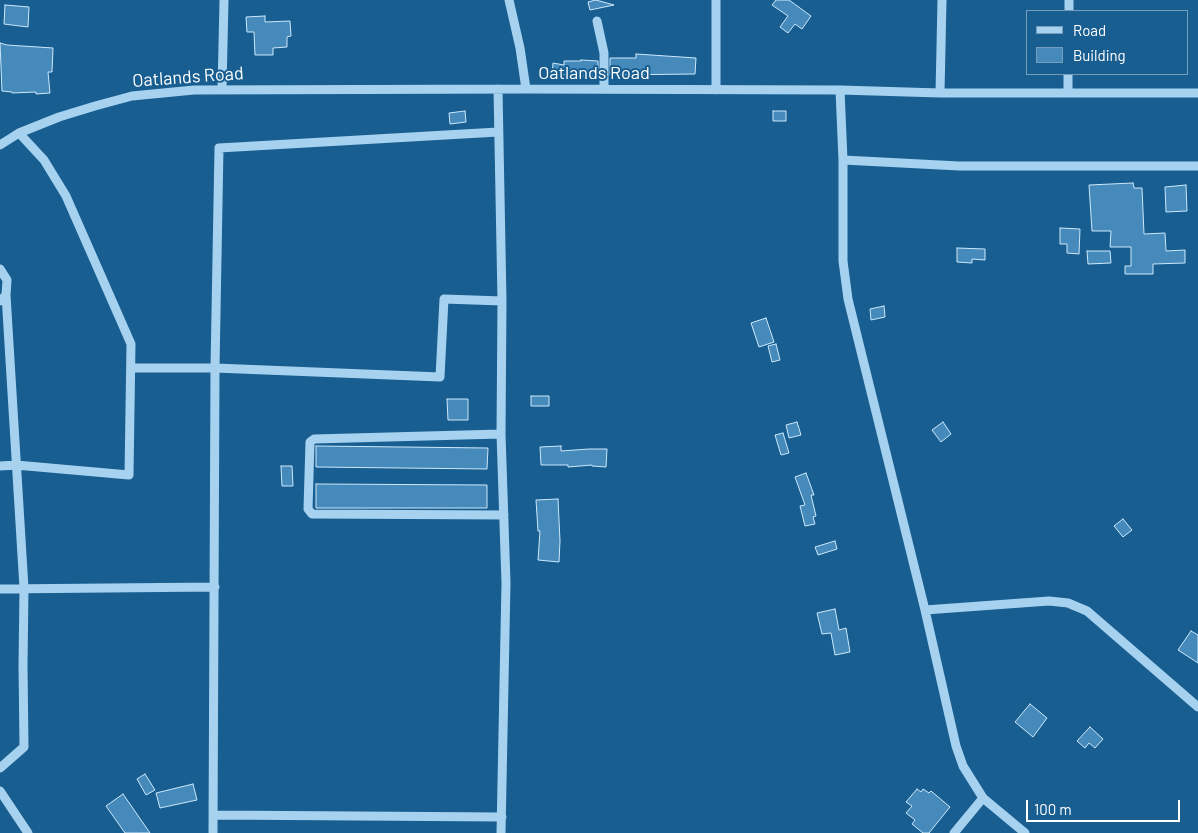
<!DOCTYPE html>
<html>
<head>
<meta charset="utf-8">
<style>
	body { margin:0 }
	#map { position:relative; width:1198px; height:833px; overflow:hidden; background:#185e91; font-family:Barlow,sans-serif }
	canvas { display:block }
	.legend { position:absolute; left:1026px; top:10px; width:162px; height:65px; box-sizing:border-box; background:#185e91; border:1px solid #749ebd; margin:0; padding:6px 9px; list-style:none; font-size:15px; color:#fff }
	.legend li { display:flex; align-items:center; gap:10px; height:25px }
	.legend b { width:25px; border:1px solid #749ebd }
	.scale { position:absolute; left:1026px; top:800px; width:154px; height:22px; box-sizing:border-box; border:2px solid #fff; border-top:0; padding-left:6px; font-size:15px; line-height:18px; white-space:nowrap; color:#fff; -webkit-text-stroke:4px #185e91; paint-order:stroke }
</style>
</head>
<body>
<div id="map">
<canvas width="1198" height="833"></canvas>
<ul class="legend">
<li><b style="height:6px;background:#a6d2ef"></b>Road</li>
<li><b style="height:14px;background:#458aba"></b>Building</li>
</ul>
<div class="scale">100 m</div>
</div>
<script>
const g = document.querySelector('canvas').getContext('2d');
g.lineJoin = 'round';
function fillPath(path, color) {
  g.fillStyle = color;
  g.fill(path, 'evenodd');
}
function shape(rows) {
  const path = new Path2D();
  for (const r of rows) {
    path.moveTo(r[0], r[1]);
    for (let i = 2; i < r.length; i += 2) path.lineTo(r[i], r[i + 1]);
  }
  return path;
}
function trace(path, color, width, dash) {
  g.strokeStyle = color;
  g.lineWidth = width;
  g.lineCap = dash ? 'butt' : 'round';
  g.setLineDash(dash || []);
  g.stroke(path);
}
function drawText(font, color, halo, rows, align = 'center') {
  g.font = font + ' Barlow,sans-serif';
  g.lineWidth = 4;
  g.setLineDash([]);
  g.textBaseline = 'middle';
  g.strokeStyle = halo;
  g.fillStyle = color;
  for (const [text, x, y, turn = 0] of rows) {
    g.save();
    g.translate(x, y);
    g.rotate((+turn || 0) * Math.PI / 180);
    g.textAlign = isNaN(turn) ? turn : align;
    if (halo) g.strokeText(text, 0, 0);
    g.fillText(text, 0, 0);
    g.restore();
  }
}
const building = shape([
	[596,0,614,5,590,10,588,2,596,0],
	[776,0,789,0,811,16,802,29,795,24,788,33,780,27,788,16,772,5,776,0],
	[5,5,29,7,28,27,4,24,5,5],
	[265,16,265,22,290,21,291,36,287,37,287,47,273,48,273,55,255,55,254,32,247,32,246,17,265,16],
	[0,43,7,45,53,48,52,72,48,72,50,93,36,94,36,92,12,93,12,92,2,91,0,43],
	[636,54,696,58,695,74,610,75,610,58,636,58,636,54],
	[581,60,598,61,598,77,552,74,553,63,564,65,564,61,581,61,581,60],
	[465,111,466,122,450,124,449,113,465,111],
	[773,111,786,111,786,121,773,121,773,111],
	[1133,183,1134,188,1142,188,1144,234,1165,233,1166,251,1185,250,1185,263,1153,264,1153,274,1125,274,1125,266,1131,266,1131,247,1110,247,1111,231,1092,231,1089,185,1133,183],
	[1186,185,1187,211,1166,212,1165,187,1186,185],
	[1060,228,1080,229,1079,254,1067,253,1067,244,1060,244,1060,228],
	[957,248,985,249,985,260,972,259,972,263,957,262,957,248],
	[1087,251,1110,251,1111,263,1088,264,1087,251],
	[884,306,885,317,871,320,870,309,884,306],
	[766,318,774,342,759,347,751,323,766,318],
	[776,344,780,360,772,362,768,346,776,344],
	[531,396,549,396,549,406,531,406,531,396],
	[447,399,468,399,468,420,448,420,447,399],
	[797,422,801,435,789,438,786,425,797,422],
	[943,422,951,434,941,442,932,430,943,422],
	[783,433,789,453,781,455,775,435,783,433],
	[316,446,488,448,487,469,316,467,316,446],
	[561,446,561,451,589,449,607,449,606,467,592,466,592,465,568,467,568,465,541,465,540,447,561,446],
	[281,466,292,466,293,486,282,486,281,466],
	[806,473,814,495,811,495,816,516,813,517,815,524,805,526,800,506,805,505,795,477,806,473],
	[316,484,487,485,487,508,316,508,316,484],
	[558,499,560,541,559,562,538,560,540,531,538,531,536,500,558,499],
	[1123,519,1132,530,1123,537,1114,526,1123,519],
	[835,541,837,549,818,555,815,547,835,541],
	[835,609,839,630,846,628,850,652,835,655,831,633,822,634,817,613,835,609],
	[1191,631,1198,635,1198,663,1178,650,1191,631],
	[1030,704,1047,718,1033,737,1015,722,1030,704],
	[1090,727,1103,739,1095,748,1089,743,1085,748,1077,741,1090,727],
	[145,774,155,790,146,795,137,779,145,774],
	[193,784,197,800,160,808,156,793,193,784],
	[917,789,921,792,923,789,929,793,931,791,950,807,929,833,923,833,912,824,915,820,906,813,912,806,906,802,917,789],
	[123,794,150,833,125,833,106,806,123,794]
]);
const minor = shape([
	[509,0,520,48,526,89],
	[1069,11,1069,0],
	[597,21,604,53,604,89],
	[222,89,224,0],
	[498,89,502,301,501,434,506,583,501,833],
	[716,90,716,0],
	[840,90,843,160,843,261,848,299,925,610,956,746,963,766,983,798,1025,833],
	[940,93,942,0],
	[1068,93,1068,74],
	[0,145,19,133,59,117,95,106,132,96,194,90,526,89,840,90,940,93,1198,93],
	[843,160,959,166,1198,166],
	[0,269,7,280,6,295,0,301],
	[131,368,215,368,440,377,444,299,502,301],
	[501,434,314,439,310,442,308,509,312,514,504,515],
	[0,466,16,465,129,475,131,344,66,196,44,160,19,133],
	[0,589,215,587],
	[925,610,1049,601,1068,603,1087,611,1198,707],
	[0,768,24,747,23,666,24,588,6,295],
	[0,791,28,833],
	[213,815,502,817],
	[213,833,215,368,219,148,498,132],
	[954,833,983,798]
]);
const streetNames = [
	["Oatlands Road",594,73],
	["Oatlands Road",188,77,-4]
];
fillPath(building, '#458aba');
trace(building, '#cde8fb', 1);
trace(minor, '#a6d2ef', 9);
drawText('18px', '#fff', '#185e91', streetNames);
</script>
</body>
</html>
